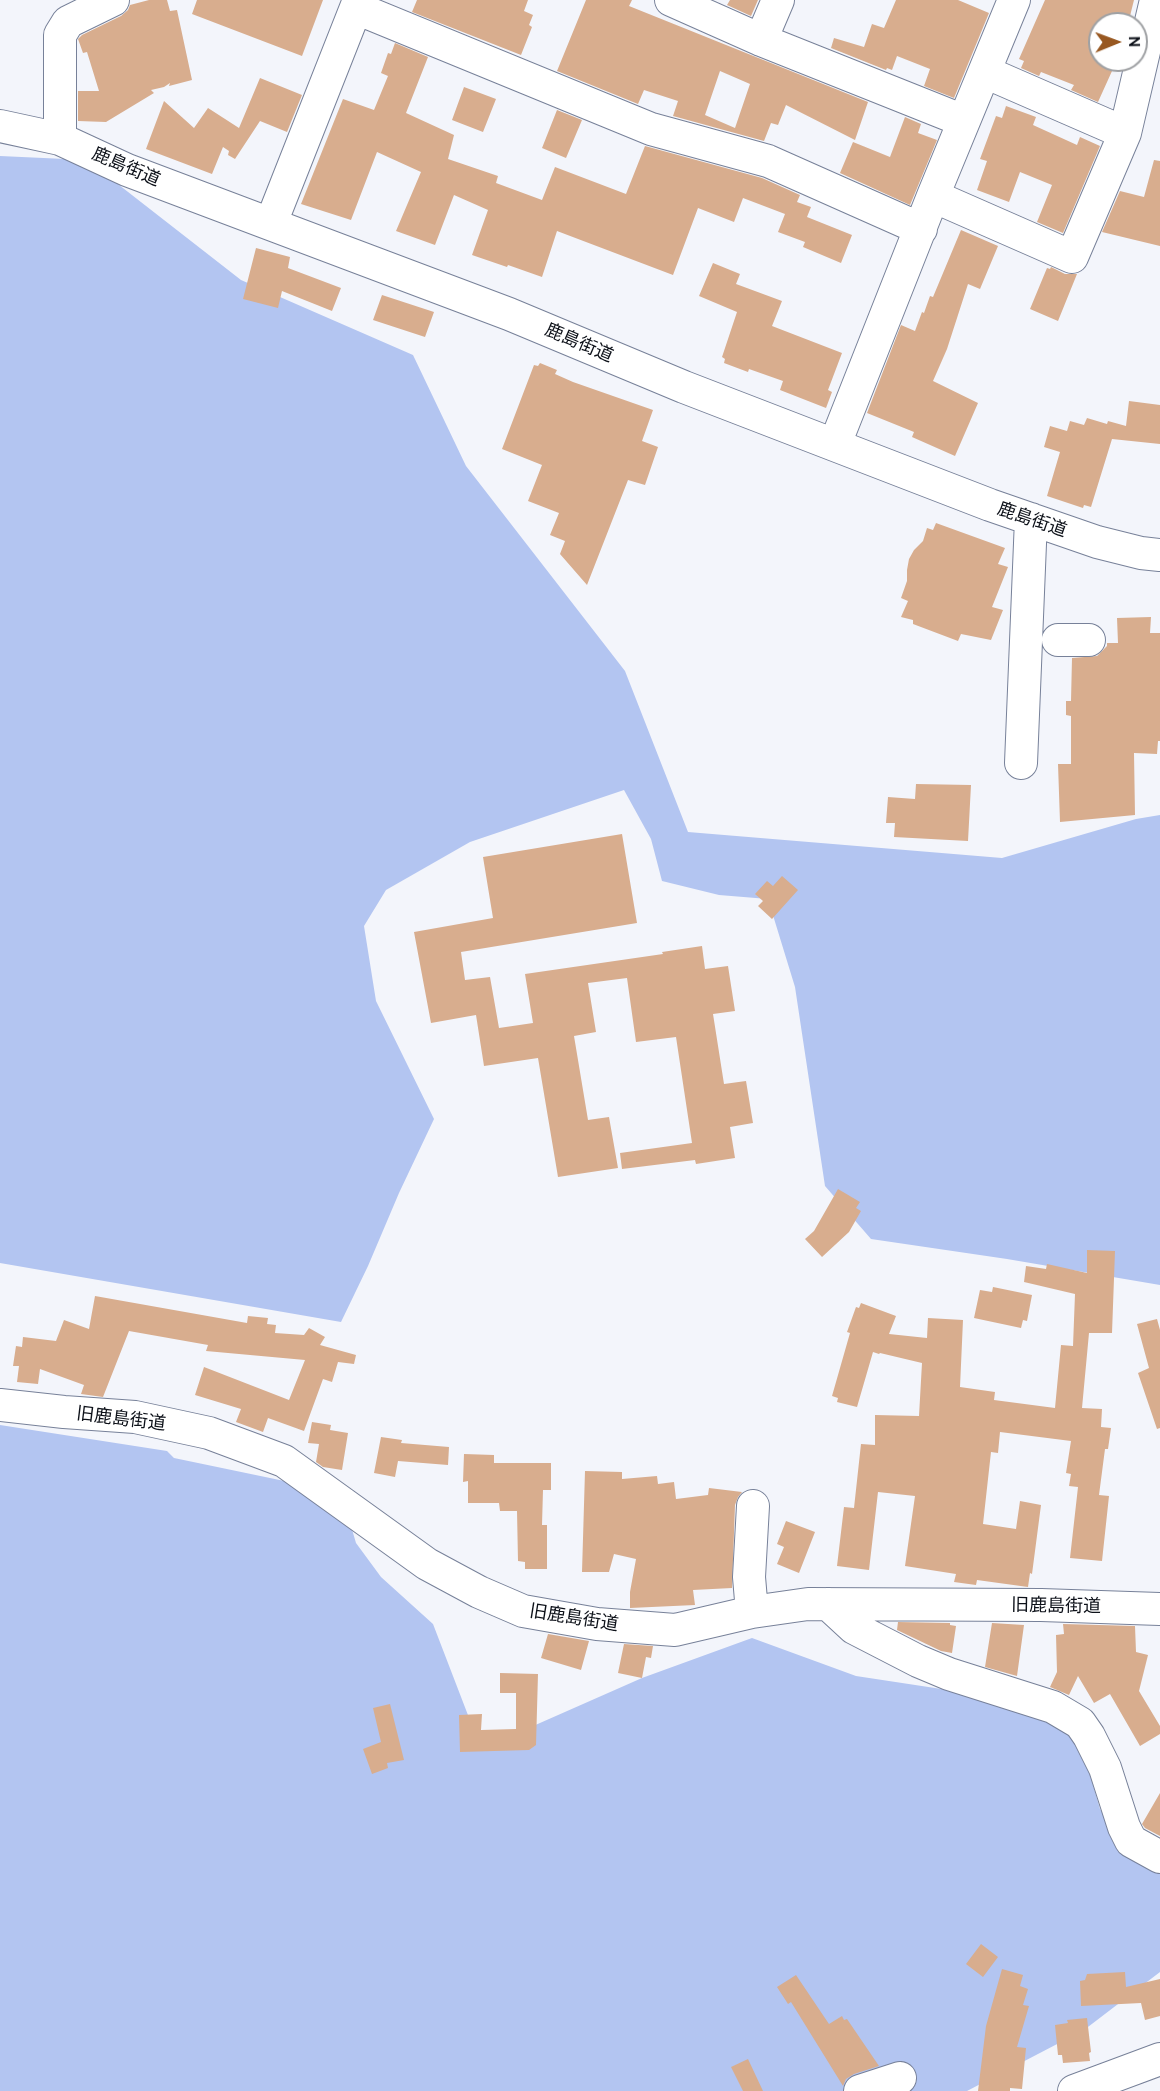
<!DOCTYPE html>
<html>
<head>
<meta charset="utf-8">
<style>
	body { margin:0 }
	#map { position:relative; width:1160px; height:2091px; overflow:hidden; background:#f3f5fb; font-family:Cabin,sans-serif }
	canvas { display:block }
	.north { position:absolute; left:1088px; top:12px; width:60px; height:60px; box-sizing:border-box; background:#fff; border:2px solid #9ea0a3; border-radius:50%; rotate:89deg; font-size:16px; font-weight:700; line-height:24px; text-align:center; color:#0d1119 }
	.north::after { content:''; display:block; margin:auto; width:21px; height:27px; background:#985821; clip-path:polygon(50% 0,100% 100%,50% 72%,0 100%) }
</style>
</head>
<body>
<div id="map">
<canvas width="1160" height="2091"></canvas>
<div class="north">N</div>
</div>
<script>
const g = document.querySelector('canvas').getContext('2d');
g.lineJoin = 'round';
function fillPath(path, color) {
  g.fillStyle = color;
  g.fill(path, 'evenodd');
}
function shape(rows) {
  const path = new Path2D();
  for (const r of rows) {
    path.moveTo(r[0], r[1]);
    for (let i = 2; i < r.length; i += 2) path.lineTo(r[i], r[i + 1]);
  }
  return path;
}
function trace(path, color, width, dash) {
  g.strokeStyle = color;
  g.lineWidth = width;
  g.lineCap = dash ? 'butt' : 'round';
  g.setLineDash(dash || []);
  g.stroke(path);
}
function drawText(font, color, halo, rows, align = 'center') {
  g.font = font + ' Cabin,"Noto Sans JP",sans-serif';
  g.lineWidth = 4.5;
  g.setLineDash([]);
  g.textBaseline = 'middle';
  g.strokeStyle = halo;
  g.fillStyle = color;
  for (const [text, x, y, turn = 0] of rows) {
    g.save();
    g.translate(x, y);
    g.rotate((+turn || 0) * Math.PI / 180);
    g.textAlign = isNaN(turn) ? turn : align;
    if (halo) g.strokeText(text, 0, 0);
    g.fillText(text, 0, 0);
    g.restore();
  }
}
const forest = shape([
	[0,156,87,160,241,280,413,355,466,466,625,671,688,832,1002,858,1136,819,1160,815,1160,1285,1007,1259,871,1239,825,1186,795,987,768,899,719,895,662,881,651,839,624,790,470,842,386,890,364,926,376,1001,434,1119,399,1193,368,1266,341,1322,0,1263],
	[0,1425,167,1451,174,1458,294,1483,346,1509,356,1543,381,1577,433,1624,481,1749,642,1678,752,1638,856,1676,981,1695,1077,1730,1100,1809,1121,1842,1160,1865,1160,1972,1084,2030,967,2091,0,2091]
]);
const building = shape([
	[149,0,167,0,170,11,177,10,192,80,169,86,170,83,164,87,151,90,154,93,106,122,78,121,78,91,99,91,87,52,83,53,78,39,82,35,121,16,128,10,130,5],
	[197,0,323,0,302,56,192,14],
	[417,0,528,0,524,11,533,15,529,25,532,27,521,55,412,12],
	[586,0,632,0,629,6,868,102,855,140,786,105,778,125,771,123,764,141,673,116,678,101,644,90,638,104,557,71],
	[720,71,750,84,735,128,705,115],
	[730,0,758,0,751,16,727,5],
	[896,0,958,0,989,13,954,98,924,86,930,69,897,56,892,70,887,68,886,70,831,48,834,38,864,47,872,24,884,28],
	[1045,0,1134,0,1128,24,1100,24,1100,60,1117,60,1098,102,1071,90,1074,85,1041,72,1039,76,1021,68,1024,61,1019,59],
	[395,43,428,57,406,113,454,135,448,159,498,176,496,183,542,200,555,167,626,194,645,146,762,178,800,195,797,202,811,207,807,217,852,235,841,263,803,247,805,242,778,232,785,214,743,198,734,222,698,208,673,275,557,231,542,277,508,265,507,267,472,255,488,210,454,195,435,245,396,231,421,172,377,152,351,220,301,204,343,99,374,110,388,76,381,73,388,53,391,54],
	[260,78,302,95,287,132,260,121,235,159,228,155,229,151,223,147,212,174,146,149,164,101,194,128,208,108,239,128],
	[464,87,496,99,483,132,452,120],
	[1006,106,1036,117,1033,125,1077,145,1080,137,1100,146,1063,233,1037,222,1052,185,1020,172,1009,202,977,190,987,161,980,159,996,116,1002,118],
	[557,110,582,120,566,158,542,148],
	[905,117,921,124,918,133,937,140,910,205,840,173,853,142,890,157],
	[1154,160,1160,161,1160,246,1102,232,1120,191,1144,197],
	[961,230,998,246,980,289,968,284,947,349,933,381,978,403,955,456,912,437,914,432,867,413,901,325,915,331,922,312,924,313,930,296,933,297],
	[256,248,290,257,288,268,341,288,332,311,282,291,278,308,243,299],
	[713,263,740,274,736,284,782,301,772,326,842,353,828,390,832,392,826,408,780,390,783,381,749,369,748,372,724,363,725,359,722,357,737,312,699,296],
	[1051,267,1065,274,1077,274,1058,321,1030,309,1047,268,1050,269],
	[382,295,434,312,425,337,373,320],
	[540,363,557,370,555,374,573,382,653,410,642,441,658,447,645,485,628,480,587,585,560,554,565,541,550,535,559,513,528,501,542,465,502,449,534,365,538,366],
	[1129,401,1160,405,1160,444,1112,439,1091,507,1084,505,1083,508,1047,496,1060,452,1044,447,1050,426,1067,431,1070,421,1084,425,1087,418,1107,424,1108,421,1126,426],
	[936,523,1005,548,998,564,1008,567,992,607,1003,610,991,640,961,634,958,641,913,624,913,620,901,617,908,601,901,598,907,581,907,570,909,559,914,550,923,541,927,528,933,530],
	[1151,617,1150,633,1160,633,1160,741,1158,741,1157,754,1134,753,1135,815,1060,822,1058,764,1071,764,1071,716,1066,715,1066,701,1071,701,1072,658,1097,656,1107,646,1107,643,1118,643,1117,618],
	[916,784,971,785,968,841,894,837,895,823,886,823,888,797,915,799],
	[622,834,637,923,461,952,465,980,490,977,499,1028,533,1023,525,974,663,954,662,952,702,946,705,969,728,966,735,1011,713,1014,724,1084,746,1081,753,1123,730,1127,735,1158,696,1164,695,1160,622,1169,620,1153,692,1143,676,1037,636,1042,627,978,588,983,596,1032,574,1036,588,1120,609,1117,618,1168,558,1177,538,1058,484,1066,476,1015,431,1023,414,932,493,918,483,857],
	[782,876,798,890,772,919,758,906,763,901,755,894,767,881,773,886],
	[838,1189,860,1202,856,1208,861,1211,849,1232,822,1257,805,1239,814,1231],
	[1087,1250,1115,1251,1112,1333,1089,1333,1082,1408,1102,1409,1101,1427,1111,1428,1108,1449,1105,1449,1099,1495,1109,1496,1102,1561,1070,1558,1078,1487,1069,1486,1071,1474,1066,1473,1071,1441,1000,1432,998,1453,991,1452,983,1524,1016,1529,1020,1501,1041,1505,1032,1574,1030,1573,1028,1587,977,1580,976,1585,954,1582,956,1574,905,1566,915,1496,878,1492,869,1570,837,1566,844,1507,854,1508,861,1444,875,1445,875,1415,919,1416,922,1363,880,1353,879,1354,873,1352,857,1407,837,1402,838,1398,832,1396,850,1333,847,1332,856,1307,859,1308,861,1303,896,1316,889,1334,927,1338,928,1318,963,1320,960,1387,995,1392,994,1400,1055,1408,1061,1345,1073,1346,1075,1294,1024,1282,1026,1266,1046,1269,1047,1264,1087,1273],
	[993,1287,1032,1295,1027,1321,1023,1320,1021,1328,974,1318,980,1290,992,1292],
	[95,1296,247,1323,248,1316,268,1318,267,1324,276,1325,275,1333,304,1335,309,1328,325,1337,320,1345,356,1355,354,1364,338,1362,332,1382,323,1379,304,1431,268,1418,263,1432,236,1422,241,1409,195,1395,204,1367,289,1400,305,1360,206,1351,208,1345,129,1331,103,1397,81,1394,84,1385,40,1369,38,1384,17,1382,19,1366,13,1366,16,1346,22,1347,23,1337,56,1341,64,1320,89,1329],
	[1157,1319,1160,1330,1160,1428,1157,1429,1138,1373,1149,1368,1137,1324],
	[312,1422,331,1425,330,1430,348,1433,342,1470,323,1467,316,1462,319,1444,308,1443],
	[381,1437,402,1440,401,1443,449,1447,448,1465,398,1461,395,1477,374,1473],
	[464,1454,494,1455,494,1463,551,1463,551,1490,543,1490,542,1525,547,1525,547,1569,525,1569,525,1562,518,1561,517,1511,500,1511,499,1503,468,1503,468,1481,463,1482],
	[585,1471,622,1472,622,1479,657,1476,658,1484,674,1482,676,1499,708,1495,709,1488,742,1492,738,1497,735,1505,732,1588,693,1590,695,1605,630,1608,630,1592,636,1559,614,1554,609,1572,582,1572],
	[786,1521,815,1532,799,1573,777,1564,784,1547,777,1544],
	[898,1622,950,1623,950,1625,956,1626,952,1653,941,1651,897,1630],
	[992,1623,1024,1625,1017,1676,985,1667],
	[1063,1624,1135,1626,1136,1652,1148,1655,1139,1691,1160,1726,1160,1734,1140,1746,1110,1694,1094,1703,1078,1676,1069,1695,1050,1687,1057,1672,1056,1635,1064,1634],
	[548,1634,589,1641,581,1670,541,1658],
	[624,1644,653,1646,651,1658,646,1657,642,1678,618,1673],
	[500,1673,538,1674,536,1745,529,1750,460,1752,459,1715,482,1714,481,1730,516,1729,516,1693,500,1693],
	[390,1704,404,1760,387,1763,388,1768,372,1774,363,1749,381,1742,373,1708],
	[1160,1793,1160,1836,1145,1828,1142,1824],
	[981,1944,998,1957,983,1977,966,1964],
	[1002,1969,1023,1975,1020,1986,1028,1989,1023,2005,1029,2006,1017,2047,1026,2048,1022,2089,1010,2088,1010,2091,978,2091,986,2026],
	[1125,1972,1126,1987,1160,1979,1160,2016,1145,2020,1141,2003,1081,2006,1080,1981,1085,1980,1087,1974],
	[796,1975,829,2024,842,2016,844,2020,847,2019,879,2066,854,2074,846,2079,843,2086,791,2002,788,2004,777,1987],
	[1087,2018,1091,2052,1089,2053,1090,2061,1063,2063,1062,2055,1058,2055,1055,2025,1068,2023,1067,2020],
	[748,2059,763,2091,743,2091,731,2067]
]);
const minor = shape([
	[671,0,761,40,964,121],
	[356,8,651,129,768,161,921,229],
	[761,40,778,0],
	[985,72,1125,133],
	[0,126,60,139,127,170,509,314,684,387,990,505,1097,542,1141,553,1160,555],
	[60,139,60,35,68,22,113,0],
	[933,196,1072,257,1125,133,1156,0],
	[271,223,359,0],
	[835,444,933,196,1014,0],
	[1058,640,1089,640],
	[1021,763,1031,519],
	[0,1405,64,1412,135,1417,209,1433,284,1461,427,1564,479,1592,523,1611,597,1624,675,1630,752,1612,808,1604,1041,1605,1160,1609],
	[828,1604,854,1628,918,1661,949,1674,1053,1707,1080,1723,1089,1736,1105,1768,1124,1827,1131,1841,1160,1857],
	[752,1612,749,1577,753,1506],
	[860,2091,900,2078],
	[1074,2091,1160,2059]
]);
const streetNames = [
	["鹿島街道",126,167,23],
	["鹿島街道",579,343,23],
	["鹿島街道",1032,520,19],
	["旧鹿島街道",121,1419,7],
	["旧鹿島街道",1056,1606,1],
	["旧鹿島街道",574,1618,9]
];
fillPath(forest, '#b3c5f1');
fillPath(building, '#d8ad8e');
trace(minor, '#778199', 34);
trace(minor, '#fff', 32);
drawText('18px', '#0d1119', '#fff', streetNames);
</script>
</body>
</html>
